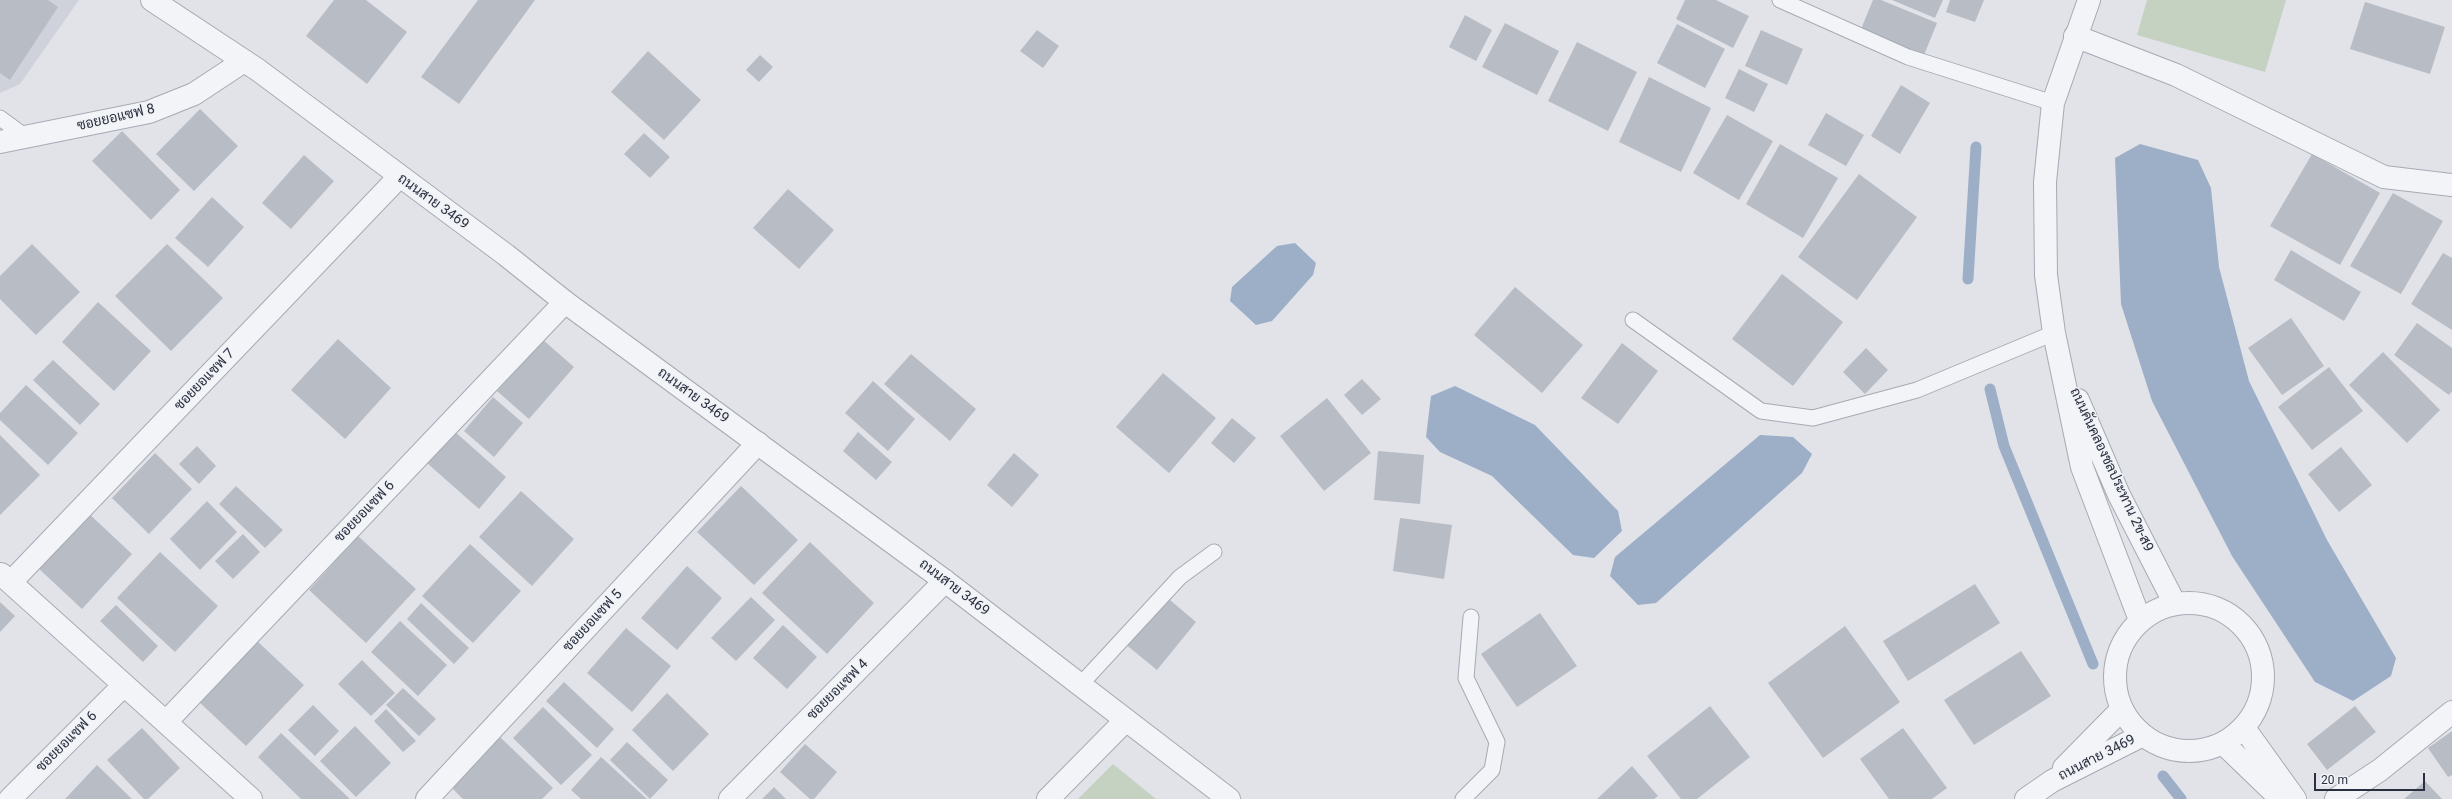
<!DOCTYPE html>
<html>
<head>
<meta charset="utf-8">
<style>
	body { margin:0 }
	#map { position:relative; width:2452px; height:799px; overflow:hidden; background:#e1e3e9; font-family:Roboto,sans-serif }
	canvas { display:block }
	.scale { position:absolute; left:2314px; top:773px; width:111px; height:18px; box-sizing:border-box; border:2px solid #2a3040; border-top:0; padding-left:5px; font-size:12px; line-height:14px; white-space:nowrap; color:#2a3040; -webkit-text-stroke:3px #f0f2f6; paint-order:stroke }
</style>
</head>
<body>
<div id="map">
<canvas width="2452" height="799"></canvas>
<div class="scale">20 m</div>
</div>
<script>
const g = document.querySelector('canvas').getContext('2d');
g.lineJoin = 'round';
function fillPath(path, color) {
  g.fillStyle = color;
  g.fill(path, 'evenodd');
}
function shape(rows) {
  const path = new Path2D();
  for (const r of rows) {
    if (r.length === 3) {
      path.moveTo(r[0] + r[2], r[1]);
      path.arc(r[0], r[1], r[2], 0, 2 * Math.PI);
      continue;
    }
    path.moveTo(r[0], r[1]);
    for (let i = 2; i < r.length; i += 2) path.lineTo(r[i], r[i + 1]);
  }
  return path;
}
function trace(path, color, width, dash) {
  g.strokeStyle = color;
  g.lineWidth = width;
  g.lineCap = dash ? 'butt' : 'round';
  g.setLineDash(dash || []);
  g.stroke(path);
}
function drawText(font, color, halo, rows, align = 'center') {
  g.font = font + ' Roboto,Sarabun,sans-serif';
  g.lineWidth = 3;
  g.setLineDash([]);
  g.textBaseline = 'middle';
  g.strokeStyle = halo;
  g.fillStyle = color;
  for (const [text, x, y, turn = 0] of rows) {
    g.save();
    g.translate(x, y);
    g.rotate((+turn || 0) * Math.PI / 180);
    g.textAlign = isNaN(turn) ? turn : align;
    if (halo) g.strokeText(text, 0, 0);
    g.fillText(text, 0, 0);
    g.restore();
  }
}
const built = shape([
	[0,0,79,0,20,84,0,93]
]);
const green = shape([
	[2147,0,2286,0,2265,72,2137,35],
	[1113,764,1156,799,1078,799]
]);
const water = shape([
	[2140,144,2198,160,2211,188,2219,267,2249,381,2327,540,2396,658,2391,676,2353,701,2315,682,2232,556,2152,401,2121,304,2115,158],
	[1295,243,1316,263,1313,275,1272,321,1256,325,1230,301,1232,287,1277,246],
	[1455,386,1535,425,1618,511,1622,531,1594,558,1573,555,1492,476,1440,452,1426,437,1431,396],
	[1760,435,1793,437,1812,454,1802,473,1656,603,1638,605,1610,576,1615,557]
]);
const stream = shape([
	[1968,279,1976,147],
	[1990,389,2004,446,2093,664],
	[2163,776,2181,799]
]);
const building = shape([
	[0,0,48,0,58,7,10,80,0,73],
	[334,0,366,0,407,32,367,84,306,36],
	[478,0,535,0,459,104,421,77],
	[1685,0,1716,0,1749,16,1733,48,1676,19],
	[1873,0,1881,0,1937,23,1924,55,1861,29],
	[1892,0,1943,0,1935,18],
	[1950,0,1984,0,1975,22,1946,12],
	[2365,2,2445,27,2430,74,2350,49],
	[1465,15,1492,30,1476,61,1449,47],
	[1505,23,1559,51,1537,95,1482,67],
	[1677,24,1725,49,1705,88,1657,63],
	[1037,30,1059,46,1043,68,1020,51],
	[1761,30,1803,49,1787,85,1745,66],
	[1577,42,1637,72,1608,131,1548,101],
	[648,51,701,100,664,140,611,92],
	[760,55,773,67,759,82,746,70],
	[1739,69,1768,84,1754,112,1725,98],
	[1649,77,1711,108,1681,172,1619,142],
	[1901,85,1930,103,1900,154,1871,136],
	[200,109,238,146,194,191,156,154],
	[1826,113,1864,135,1846,166,1808,145],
	[1727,115,1773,141,1739,200,1693,173],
	[122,131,180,190,151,220,92,161],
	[644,133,670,157,650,178,624,154],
	[1780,144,1838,178,1803,238,1746,204],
	[2312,154,2380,193,2340,265,2270,226],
	[304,155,334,181,291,229,262,203],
	[1859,174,1917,217,1857,300,1798,257],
	[788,189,834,230,799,269,753,228],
	[2393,193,2443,221,2401,294,2350,266],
	[212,197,244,227,208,267,175,238],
	[32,244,80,292,36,335,0,299,0,276],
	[167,244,223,298,171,351,115,296],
	[2291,250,2361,292,2344,321,2274,280],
	[2443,253,2452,258,2452,330,2411,304],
	[1782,274,1843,322,1793,386,1732,339],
	[1515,287,1583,345,1542,393,1474,335],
	[98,302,151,351,114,391,62,342],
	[2291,318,2324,366,2282,395,2248,348],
	[2417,323,2452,348,2452,391,2449,395,2394,355],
	[338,339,391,388,345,439,291,390],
	[542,339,574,367,529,419,497,391],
	[1622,343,1658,371,1618,424,1581,398],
	[1866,348,1888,370,1865,394,1843,372],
	[2383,352,2440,410,2407,443,2349,385],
	[911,354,976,409,950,441,884,384],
	[53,360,100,404,80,425,33,380],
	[2329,367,2363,411,2312,450,2278,407],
	[1163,373,1216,418,1169,473,1116,427],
	[1362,379,1381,399,1362,415,1344,395],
	[873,381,915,419,888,451,845,413],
	[26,385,78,433,48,465,0,420,0,413],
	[493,397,523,423,494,457,464,431],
	[1327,398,1371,453,1324,491,1280,436],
	[1232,418,1256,438,1234,463,1211,443],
	[454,431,506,477,479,509,427,463],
	[858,432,892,462,876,480,843,451],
	[0,435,40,475,0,515],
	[197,446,216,466,199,484,179,464],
	[2341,447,2372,485,2339,512,2308,474],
	[1378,451,1424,455,1420,504,1374,500],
	[155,453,192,489,149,534,112,498],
	[1014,453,1039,475,1012,507,987,485],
	[236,486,283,530,265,548,219,504],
	[741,486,798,540,754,585,697,532],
	[521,491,574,539,532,586,479,537],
	[207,501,237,532,200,570,170,539],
	[86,511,132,554,82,609,36,566],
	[1400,518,1452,525,1444,579,1393,571],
	[243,534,260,552,233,579,215,561],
	[358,536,416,589,366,643,309,590],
	[810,542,874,603,827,654,762,593],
	[470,544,521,591,473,643,422,596],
	[160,552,218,606,175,652,117,598],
	[687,566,722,598,677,650,641,618],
	[1975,584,2000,623,1908,681,1883,641],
	[1164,595,1196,622,1157,670,1124,643],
	[751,597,775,620,736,661,711,638],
	[0,602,15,616,0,632],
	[421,603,469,648,454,664,407,619],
	[116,605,158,646,143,662,100,621],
	[1540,613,1577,666,1517,707,1481,654],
	[400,621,447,665,418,696,371,652],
	[783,625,817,657,787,689,753,658],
	[1845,626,1900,702,1823,758,1768,683],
	[626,628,671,666,632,712,587,673],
	[256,640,304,685,246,746,198,701],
	[2021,651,2051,696,1974,745,1944,700],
	[362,660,395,693,371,716,338,684],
	[564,682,614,729,597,748,546,701],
	[403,688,436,719,419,736,386,705],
	[667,693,709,734,673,771,632,730],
	[313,705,339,731,315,756,288,730],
	[1710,706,1750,757,1697,799,1681,799,1647,756],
	[2355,706,2376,732,2327,770,2307,744],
	[543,707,592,755,561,785,513,738],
	[386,709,416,741,403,752,374,721],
	[355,726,391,763,356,797,320,761],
	[142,728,180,768,148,799,144,799,107,760],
	[1903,728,1947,788,1932,799,1889,799,1860,759],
	[2452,731,2452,775,2448,777,2428,748],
	[281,733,350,799,301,799,258,757],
	[500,737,553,788,542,799,463,799,451,787],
	[627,742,668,780,650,799,610,760],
	[805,744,837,772,814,799,810,799,780,772],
	[601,757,647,799,581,799,571,790],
	[97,765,132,799,65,799],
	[1632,766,1658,796,1654,799,1597,799],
	[2425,781,2442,799,2404,799],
	[774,787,786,799,762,799]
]);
const service = shape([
	[1780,0,1908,57,2053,103],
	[0,118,26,137],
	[1633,320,1761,411,1813,418,1917,390,2054,333],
	[1081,684,1180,577,1214,552],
	[1463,799,1492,770,1497,742,1466,678,1471,617]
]);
const minor = shape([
	[2075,36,2176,75,2384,177,2452,185],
	[0,142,149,112,194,94,244,61],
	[1,574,251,799],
	[11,582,399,177],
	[166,722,565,302],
	[10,799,124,685],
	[427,799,758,443],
	[730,799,945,581],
	[1048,799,1125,721],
	[2336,799,2380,770,2452,712]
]);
const tertiary = shape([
	[152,0,258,70,506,255,565,302,945,581,1229,799],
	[2089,0,2053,103,2045,182,2046,275,2054,333,2082,467,2140,620],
	[2078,400,2119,495,2175,604],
	[2189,677,74],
	[2244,728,2295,799],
	[2224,744,2281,799],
	[2064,768,2122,709],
	[2026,799,2052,781,2143,735]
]);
const streetNames = [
	["ซอยยอแซฟ 8",116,118,-13],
	["ถนนสาย 3469",433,202,36],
	["ซอยยอแซฟ 7",205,380,-46],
	["ถนนสาย 3469",693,396,36],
	["ถนนคันคลองชลประทาน 2ข-ส9",2111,470,65],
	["ซอยยอแซฟ 6",365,512,-46],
	["ถนนสาย 3469",954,588,37],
	["ซอยยอแซฟ 5",593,621,-47],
	["ซอยยอแซฟ 4",838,690,-45],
	["ซอยยอแซฟ 6",67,742,-45],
	["ถนนสาย 3469",2097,758,-27]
];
fillPath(built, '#cfd2db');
fillPath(green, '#c5d2c2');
fillPath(water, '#9daec7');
trace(stream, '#9daec7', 11);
fillPath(building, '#b8bcc5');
trace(service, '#a6aab3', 17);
trace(minor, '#a6aab3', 24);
trace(tertiary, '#a6aab3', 24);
trace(service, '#f3f4f7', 15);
trace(minor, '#f3f4f7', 22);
trace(tertiary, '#f3f4f7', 22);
drawText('14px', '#2a3040', '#f0f2f6', streetNames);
</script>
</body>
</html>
